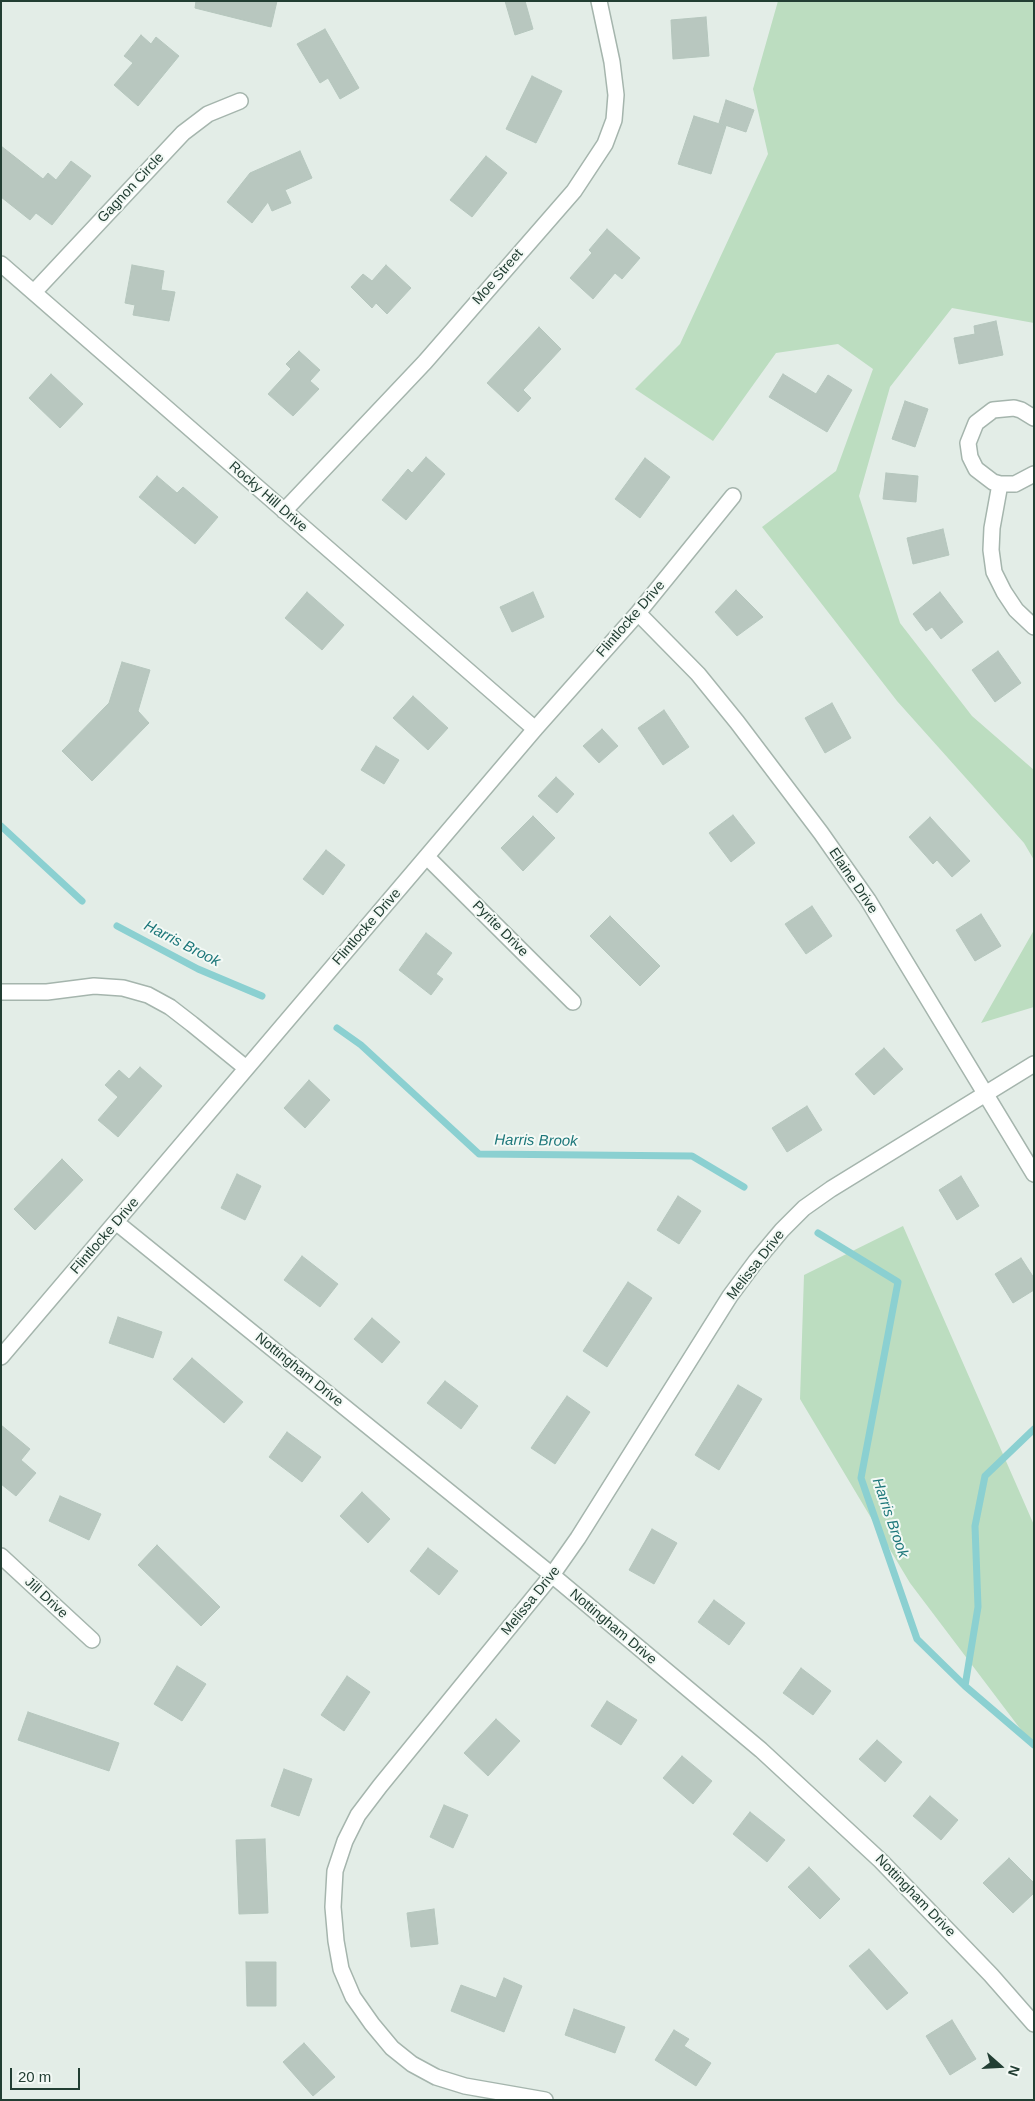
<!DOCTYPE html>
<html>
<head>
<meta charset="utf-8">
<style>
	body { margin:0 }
	#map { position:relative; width:1035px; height:2101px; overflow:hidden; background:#e3ede7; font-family:Arial,sans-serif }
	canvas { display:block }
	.frame { position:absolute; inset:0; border:2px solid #223e33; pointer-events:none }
	.north { position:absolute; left:975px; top:2041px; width:50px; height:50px; -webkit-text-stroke:4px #f3f9f5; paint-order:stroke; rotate:109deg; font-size:14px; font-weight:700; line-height:20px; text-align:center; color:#223e33 }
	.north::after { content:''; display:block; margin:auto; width:18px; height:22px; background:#223e33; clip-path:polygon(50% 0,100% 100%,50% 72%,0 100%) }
	.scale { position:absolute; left:10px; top:2068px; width:70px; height:22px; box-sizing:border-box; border:2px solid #223e33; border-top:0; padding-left:6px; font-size:15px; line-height:18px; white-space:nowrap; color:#223e33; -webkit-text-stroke:4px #f3f9f5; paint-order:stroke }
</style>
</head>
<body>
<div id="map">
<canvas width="1035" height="2101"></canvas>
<div class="frame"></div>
<div class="north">N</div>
<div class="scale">20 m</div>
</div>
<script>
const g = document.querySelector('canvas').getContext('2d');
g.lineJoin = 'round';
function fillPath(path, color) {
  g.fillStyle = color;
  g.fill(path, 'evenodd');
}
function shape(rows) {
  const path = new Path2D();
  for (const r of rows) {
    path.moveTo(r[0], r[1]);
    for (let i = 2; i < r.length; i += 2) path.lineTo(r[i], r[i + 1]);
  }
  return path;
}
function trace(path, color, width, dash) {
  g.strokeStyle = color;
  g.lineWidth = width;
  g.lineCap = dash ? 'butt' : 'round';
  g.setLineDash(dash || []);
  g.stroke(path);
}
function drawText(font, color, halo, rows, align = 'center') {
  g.font = font + ' Arial,sans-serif';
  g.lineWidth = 4;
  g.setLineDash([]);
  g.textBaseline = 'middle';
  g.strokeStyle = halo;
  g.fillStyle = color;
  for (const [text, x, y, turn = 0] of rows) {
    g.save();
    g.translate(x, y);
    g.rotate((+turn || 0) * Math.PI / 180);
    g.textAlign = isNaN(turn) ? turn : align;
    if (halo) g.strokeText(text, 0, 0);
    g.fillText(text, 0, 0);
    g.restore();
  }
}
const green = shape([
	[778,1,1034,1,1034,323,952,308,890,387,859,496,900,623,972,716,1034,770,1034,860,1024,843,897,701,762,527,836,471,873,369,838,344,776,353,713,441,635,389,680,344,768,154,753,89],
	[1034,930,1034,1007,981,1023],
	[903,1226,1034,1525,1034,1747,910,1583,800,1399,804,1275]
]);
const stream = shape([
	[1,826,82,901],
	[117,926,198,969,262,996],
	[337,1028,361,1045,479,1154,692,1156,744,1187],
	[818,1233,898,1282,861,1478,917,1639,965,1686,1034,1745],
	[965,1686,978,1607,975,1526,985,1476,1034,1429]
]);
const building = shape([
	[196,1,277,1,271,27,195,8,196,1],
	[505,1,525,1,533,29,515,35,505,1],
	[706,17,709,56,673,59,671,20,706,17],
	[325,29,359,88,340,99,328,78,320,83,297,44,325,29],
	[141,35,151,44,156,37,179,56,138,106,114,85,133,63,124,56,141,35],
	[532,76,562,91,536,143,506,129,532,76],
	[726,100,754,110,746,132,719,123,726,100],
	[694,116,726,126,711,174,678,164,694,116],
	[1,146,43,179,48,173,56,180,71,161,91,176,52,225,36,213,30,220,1,197,1,146],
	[300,151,312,178,285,190,291,203,272,211,268,202,252,223,227,202,250,173,300,151],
	[486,156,507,173,472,217,450,200,486,156],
	[607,229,640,258,622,279,615,273,593,299,570,278,592,253,589,250,607,229],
	[132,265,164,271,161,290,175,292,169,321,133,315,135,305,125,303,132,265],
	[386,265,411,288,387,314,376,303,372,308,351,287,363,274,372,281,386,265],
	[996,321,1003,355,959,364,954,338,975,334,974,326,996,321],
	[539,327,561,349,523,390,531,398,518,412,487,383,539,327],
	[299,351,320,370,310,381,319,389,293,416,268,394,291,369,286,364,299,351],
	[51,374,83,404,60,428,29,398,51,374],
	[783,374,816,394,828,375,852,390,827,432,769,397,783,374],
	[905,401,928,409,915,447,892,439,905,401],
	[426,457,445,474,406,520,382,500,408,469,412,473,426,457],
	[645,458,670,477,640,518,615,499,645,458],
	[886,473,918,476,916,502,883,499,886,473],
	[157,476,177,493,183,487,218,517,195,544,139,497,157,476],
	[943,529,949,555,913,564,907,538,943,529],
	[736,590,763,617,737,636,715,612,736,590],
	[307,592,344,625,322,650,285,618,307,592],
	[533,592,544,617,512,632,500,607,533,592],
	[940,592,963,622,941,639,932,627,926,631,913,614,940,592],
	[998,651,1021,683,995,702,972,670,998,651],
	[122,662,150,670,138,711,149,723,92,781,62,751,109,703,122,662],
	[413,696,448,728,428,750,393,718,413,696],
	[832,703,851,738,825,753,805,718,832,703],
	[664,710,689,747,663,765,638,728,664,710],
	[602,729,618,746,599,763,583,746,602,729],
	[376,746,399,760,384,784,361,770,376,746],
	[556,777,574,794,557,813,538,796,556,777],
	[733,815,755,843,731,862,709,833,733,815],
	[533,816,555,838,523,871,501,848,533,816],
	[930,817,970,861,952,877,937,860,933,864,909,837,930,817],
	[326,850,345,865,323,895,303,879,326,850],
	[812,906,832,936,806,954,785,924,812,906],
	[981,914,1001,946,975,961,956,930,981,914],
	[610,916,660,966,640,986,590,936,610,916],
	[426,933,452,953,436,974,443,979,431,995,399,970,426,933],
	[884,1048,903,1069,874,1095,855,1074,884,1048],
	[140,1067,162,1086,118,1137,98,1120,118,1097,105,1085,119,1070,129,1079,140,1067],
	[309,1080,330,1100,305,1128,284,1108,309,1080],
	[807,1106,822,1130,787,1152,772,1128,807,1106],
	[62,1159,83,1180,35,1230,14,1209,62,1159],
	[237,1174,261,1186,245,1220,221,1208,237,1174],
	[961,1176,979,1206,957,1220,939,1190,961,1176],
	[678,1196,701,1211,679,1244,657,1230,678,1196],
	[302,1256,338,1284,320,1307,284,1280,302,1256],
	[1021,1258,1034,1278,1034,1290,1013,1303,995,1274,1021,1258],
	[628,1282,652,1298,607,1367,583,1351,628,1282],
	[118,1317,162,1332,153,1358,109,1343,118,1317],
	[372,1318,400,1342,382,1363,354,1339,372,1318],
	[192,1358,243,1402,224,1423,173,1379,192,1358],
	[445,1381,478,1406,461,1429,427,1403,445,1381],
	[738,1385,762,1399,719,1470,695,1455,738,1385],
	[567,1396,590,1412,555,1464,531,1448,567,1396],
	[1,1425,30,1449,21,1460,36,1473,16,1496,1,1484,1,1425],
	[287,1432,321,1457,302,1482,269,1457,287,1432],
	[362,1492,390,1519,368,1543,340,1516,362,1492],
	[60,1496,101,1514,89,1540,49,1521,60,1496],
	[652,1529,677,1543,654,1584,629,1570,652,1529],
	[157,1545,220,1607,201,1626,138,1565,157,1545],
	[428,1548,458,1571,439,1595,410,1571,428,1548],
	[714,1600,745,1623,729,1645,698,1622,714,1600],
	[177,1666,206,1684,182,1721,154,1704,177,1666],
	[801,1668,831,1691,813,1715,783,1693,801,1668],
	[347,1676,370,1692,344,1731,321,1715,347,1676],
	[607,1701,637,1720,621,1745,591,1726,607,1701],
	[28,1712,119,1743,109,1771,18,1740,28,1712],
	[496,1719,520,1741,488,1776,464,1753,496,1719],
	[877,1740,902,1762,885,1782,859,1759,877,1740],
	[682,1756,712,1781,693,1804,663,1778,682,1756],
	[284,1769,312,1779,299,1816,271,1806,284,1769],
	[930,1796,958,1820,941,1840,913,1816,930,1796],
	[444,1805,468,1815,453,1848,430,1837,444,1805],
	[750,1812,785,1840,767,1862,733,1834,750,1812],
	[265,1839,268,1913,239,1914,236,1840,265,1839],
	[1009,1858,1034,1883,1034,1893,1013,1913,983,1883,1009,1858],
	[809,1867,840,1899,820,1919,788,1887,809,1867],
	[434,1909,438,1944,411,1947,407,1913,434,1909],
	[869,1949,908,1993,887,2010,849,1966,869,1949],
	[246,1962,276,1962,276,2006,247,2006,246,1962],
	[504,1978,522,1986,504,2032,451,2011,461,1985,496,1998,504,1978],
	[574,2009,625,2027,615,2053,565,2035,574,2009],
	[952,2020,976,2059,950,2075,926,2036,952,2020],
	[674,2030,689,2039,684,2046,711,2063,696,2086,655,2060,674,2030],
	[304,2043,335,2077,313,2096,283,2062,304,2043]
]);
const street = shape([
	[1,264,535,729],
	[34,292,183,133,208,114,240,101],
	[1034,418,1021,410,1014,408,993,410,976,423,968,443,970,457,976,469,993,482,1000,484,1015,484,1034,474],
	[1000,484,992,528,991,550,994,572,1004,592,1016,610,1034,627],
	[284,511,425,362,574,191,605,144,614,120,616,95,612,62,599,1],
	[638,613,698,674,737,722,821,833,868,900,1034,1174],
	[427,857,573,1002],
	[1,992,47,992,94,986,123,988,148,995,170,1007,192,1024,246,1068],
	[117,1223,552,1575,761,1750,881,1861,991,1975,1034,2024],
	[1,1357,535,729,638,613,733,496],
	[1,1556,92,1640],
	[545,2100,465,2086,436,2077,412,2064,392,2048,372,2024,353,1997,341,1969,336,1941,333,1907,335,1871,345,1841,358,1815,380,1786,552,1575,578,1538,730,1296,756,1261,782,1230,804,1208,831,1189,1034,1064]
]);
const streetNames = [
	["Gagnon Circle",131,188,-47],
	["Moe Street",498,277,-49],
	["Rocky Hill Drive",268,497,41],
	["Flintlocke Drive",631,619,-49],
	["Elaine Drive",853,881,56],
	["Flintlocke Drive",367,927,-49],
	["Pyrite Drive",500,929,45],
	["Flintlocke Drive",105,1236,-49],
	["Melissa Drive",756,1265,-52],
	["Nottingham Drive",299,1370,39],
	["Jill Drive",46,1598,43],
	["Melissa Drive",531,1601,-51],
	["Nottingham Drive",613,1627,40],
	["Nottingham Drive",915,1896,46]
];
const waterNames = [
	["Harris Brook",182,944,27],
	["Harris Brook",536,1141,1],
	["Harris Brook",890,1518,71]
];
fillPath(green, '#bcddc0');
trace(stream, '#8bd0d1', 7);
fillPath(building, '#b8c7bf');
trace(building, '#b5c6bd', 1);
trace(street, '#a5b5ad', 18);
trace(street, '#fff', 15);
drawText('14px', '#223e33', '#f3f9f5', streetNames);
drawText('italic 15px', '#1d777a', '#f3f9f5', waterNames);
</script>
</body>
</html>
